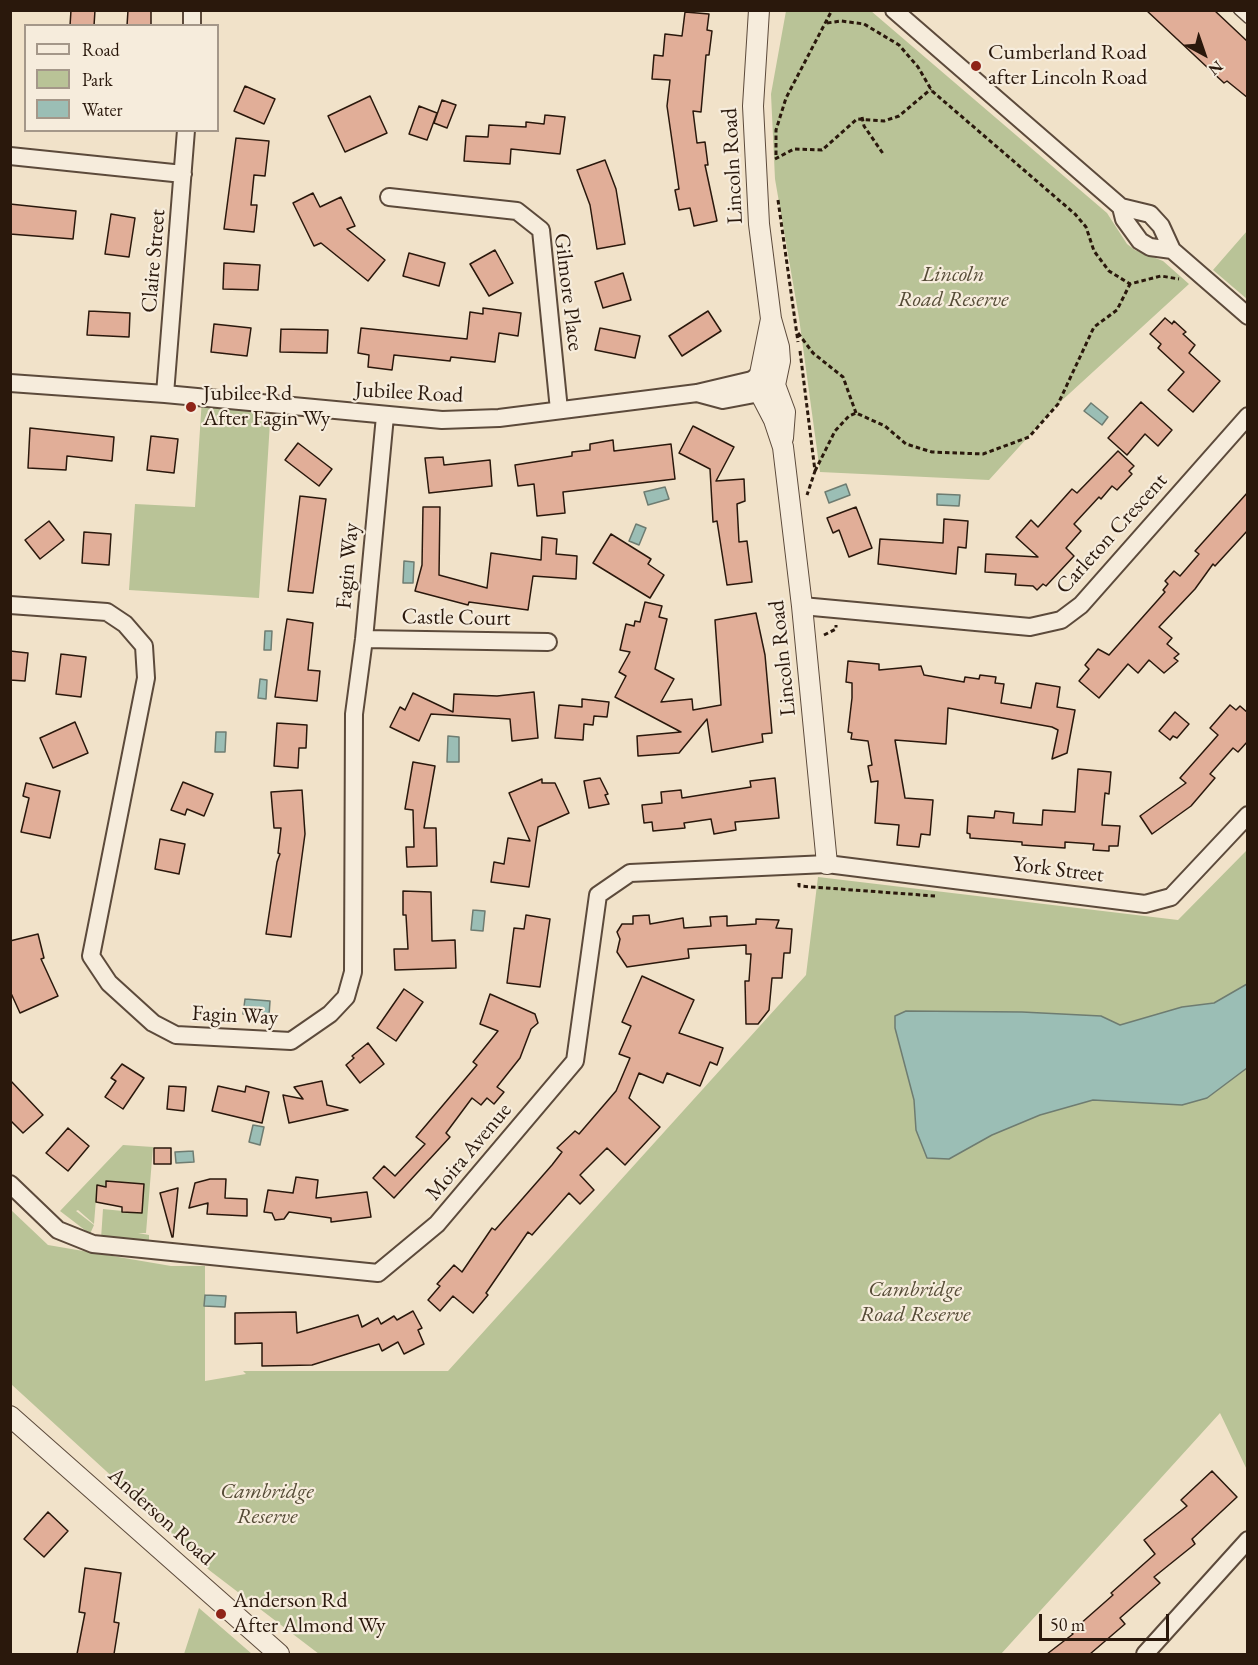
<!DOCTYPE html>
<html>
<head>
<meta charset="utf-8">
<style>
	body { margin:0 }
	#map { position:relative; width:1258px; height:1665px; overflow:hidden; background:#f1e2c9; font-family:"EB Garamond",serif }
	canvas { display:block }
	.frame { position:absolute; inset:0; border:12px solid #2a180c; pointer-events:none }
	.legend { position:absolute; left:24px; top:24px; width:195px; height:108px; box-sizing:border-box; background:#f6ecdc; border:2px solid #a49789; margin:0; padding:8px 10px; list-style:none; font-size:18px; color:#2a180c }
	.legend li { display:flex; align-items:center; gap:12px; height:30px }
	.legend b { width:30px; border:2px solid #a49789 }
	.north { position:absolute; left:1174px; top:24px; width:60px; height:60px; -webkit-text-stroke:4px #f6ecdc; paint-order:stroke; rotate:140deg; font-size:16px; font-weight:700; line-height:24px; text-align:center; color:#2a180c }
	.north::after { content:''; display:block; margin:auto; width:21px; height:27px; background:#2a180c; clip-path:polygon(50% 0,100% 100%,50% 72%,0 100%) }
	.scale { position:absolute; left:1039px; top:1614px; width:130px; height:27px; box-sizing:border-box; border:3px solid #2a180c; border-top:0; padding-left:8px; font-size:18px; line-height:21px; white-space:nowrap; color:#2a180c; -webkit-text-stroke:4px #f6ecdc; paint-order:stroke }
</style>
</head>
<body>
<div id="map">
<canvas width="1258" height="1665"></canvas>
<div class="frame"></div>
<ul class="legend">
<li><b style="height:8px;background:#f6ecdc"></b>Road</li>
<li><b style="height:16px;background:#b9c397"></b>Park</li>
<li><b style="height:16px;background:#9bbeb5"></b>Water</li>
</ul>
<div class="north">N</div>
<div class="scale">50 m</div>
</div>
<script>
const g = document.querySelector('canvas').getContext('2d');
g.lineJoin = 'round';
function fillPath(path, color) {
  g.fillStyle = color;
  g.fill(path, 'evenodd');
}
function shape(rows) {
  const path = new Path2D();
  for (const r of rows) {
    path.moveTo(r[0], r[1]);
    for (let i = 2; i < r.length; i += 2) path.lineTo(r[i], r[i + 1]);
  }
  return path;
}
function trace(path, color, width, dash) {
  g.strokeStyle = color;
  g.lineWidth = width;
  g.lineCap = dash ? 'butt' : 'round';
  g.setLineDash(dash || []);
  g.stroke(path);
}
function drawText(font, color, halo, rows, align = 'center') {
  g.font = font + ' "EB Garamond",serif';
  g.lineWidth = 4.5;
  g.setLineDash([]);
  g.textBaseline = 'middle';
  g.strokeStyle = halo;
  g.fillStyle = color;
  for (const [text, x, y, turn = 0] of rows) {
    g.save();
    g.translate(x, y);
    g.rotate((+turn || 0) * Math.PI / 180);
    g.textAlign = isNaN(turn) ? turn : align;
    if (halo) g.strokeText(text, 0, 0);
    g.fillText(text, 0, 0);
    g.restore();
  }
}
const green = shape([
	[786,11,871,11,1107,213,1127,244,1135,250,1163,261,1189,284,1058,404,989,480,820,472,799,318,775,179,771,94],
	[1247,231,1247,299,1213,270],
	[202,398,271,406,259,598,129,590,135,504,195,507],
	[1247,850,1247,1470,1220,1413,1001,1654,319,1654,209,1570,141,1503,11,1384,10,1209,48,1245,171,1266,205,1266,205,1381,246,1374,243,1371,448,1371,806,975,818,877,1178,920],
	[123,1145,153,1147,146,1233,138,1233,149,1235,149,1245,101,1239,103,1209,142,1213,144,1184,106,1181,106,1187,97,1186,94,1224,78,1210,76,1211,94,1225,90,1234,60,1211],
	[199,1608,252,1654,184,1654]
]);
const water = shape([
	[1091,403,1108,417,1102,425,1084,411,1091,403],
	[846,484,850,495,829,503,825,492,846,484],
	[665,487,669,499,648,505,644,492,665,487],
	[937,494,960,495,959,506,937,505,937,494],
	[636,524,646,528,639,545,629,541,636,524],
	[404,561,414,562,413,583,403,583,404,561],
	[265,631,272,631,271,650,264,650,265,631],
	[260,679,267,680,266,699,258,698,260,679],
	[216,732,226,732,225,752,215,752,216,732],
	[448,736,459,737,459,762,447,762,448,736],
	[473,910,485,911,483,931,471,930,473,910],
	[1247,984,1247,1068,1207,1098,1182,1105,1093,1100,1040,1115,992,1135,949,1159,927,1158,916,1130,914,1100,895,1028,895,1016,906,1011,1022,1012,1101,1016,1120,1025,1182,1007,1214,1003,1247,984],
	[245,999,270,1001,269,1016,243,1014,245,999],
	[253,1125,264,1127,260,1145,249,1142,253,1125],
	[193,1151,194,1162,176,1163,175,1152,193,1151],
	[205,1295,226,1296,225,1307,204,1306,205,1295]
]);
const building = shape([
	[71,10,95,10,94,26,70,26,71,10],
	[128,10,151,10,151,26,127,26,128,10],
	[1146,10,1214,10,1248,42,1248,98,1227,81,1224,83,1146,10],
	[685,12,709,14,707,30,712,31,709,55,706,55,701,112,693,111,697,143,705,142,708,165,705,165,717,221,694,226,690,208,679,210,675,190,679,189,667,106,670,80,652,79,654,55,663,56,665,34,682,36,685,12],
	[245,86,275,99,264,124,234,111,245,86],
	[370,96,387,133,345,152,328,116,370,96],
	[442,100,456,105,447,128,434,123,442,100],
	[419,106,437,113,427,140,409,134,419,106],
	[545,115,565,117,560,154,511,149,510,164,464,161,466,136,488,137,489,125,526,127,526,122,544,124,545,115],
	[236,138,269,141,265,176,254,175,251,205,257,205,254,232,224,229,236,138],
	[605,160,616,189,625,244,597,249,590,205,577,170,605,160],
	[313,193,320,207,341,197,355,226,347,229,385,260,368,281,321,243,314,246,293,203,313,193],
	[10,204,76,211,73,239,10,234,10,204],
	[111,214,135,218,129,257,105,254,111,214],
	[495,250,513,283,489,296,470,264,495,250],
	[409,253,445,263,439,286,403,276,409,253],
	[224,263,260,265,258,290,223,289,224,263],
	[623,273,631,300,603,308,595,282,623,273],
	[483,308,521,313,518,336,499,333,495,362,451,357,450,361,394,355,392,370,368,367,369,355,358,353,361,328,467,339,470,312,483,314,483,308],
	[89,311,130,313,129,337,87,335,89,311],
	[708,311,721,331,682,356,669,336,708,311],
	[1165,318,1172,324,1174,321,1186,332,1183,334,1195,345,1189,353,1220,381,1193,412,1168,390,1184,372,1158,348,1161,344,1150,334,1165,318],
	[214,324,251,328,247,356,211,352,214,324],
	[600,328,640,336,635,358,595,350,600,328],
	[281,329,328,330,327,353,280,352,281,329],
	[1141,402,1172,430,1158,446,1145,434,1127,455,1108,438,1141,402],
	[693,426,734,447,716,481,744,479,745,501,737,504,739,542,747,541,752,582,727,585,717,521,713,522,710,469,679,453,693,426],
	[30,428,114,437,112,461,67,456,66,470,28,468,30,428],
	[151,436,178,439,174,473,147,470,151,436],
	[613,440,614,451,671,444,675,479,563,492,565,513,537,516,534,484,518,486,515,465,572,456,572,452,590,450,590,444,613,440],
	[298,443,332,469,319,486,285,460,298,443],
	[1118,451,1134,466,1129,471,1132,474,1117,490,1112,486,1101,499,1099,497,1074,524,1081,531,1066,548,1074,556,1046,586,1043,584,1037,590,1033,586,1015,585,1016,574,985,572,986,554,1038,557,1016,537,1031,520,1038,527,1072,489,1077,493,1118,451],
	[443,457,444,465,490,460,492,486,429,493,425,458,443,457],
	[1248,492,1248,530,1215,566,1213,564,1195,589,1159,627,1172,638,1167,644,1179,654,1174,658,1178,661,1164,673,1149,660,1138,673,1128,664,1099,698,1079,681,1089,669,1085,665,1098,649,1109,655,1165,592,1163,590,1168,584,1165,581,1174,571,1180,576,1199,554,1195,551,1248,492],
	[300,496,326,499,313,593,288,591,300,496],
	[423,507,440,507,439,575,487,588,491,553,541,560,542,537,557,539,556,554,577,556,576,579,533,576,528,610,469,602,468,605,415,591,422,565,423,507],
	[856,507,872,548,849,557,839,530,833,533,827,518,856,507],
	[944,519,968,521,966,548,958,547,956,574,878,564,880,539,943,543,944,519],
	[49,521,64,540,40,559,25,540,49,521],
	[84,532,111,534,109,565,82,563,84,532],
	[611,534,651,559,648,564,664,575,650,598,593,563,611,534],
	[645,602,662,606,659,617,667,619,655,669,674,679,661,702,692,699,693,710,721,705,715,620,756,613,765,655,772,733,762,734,763,742,712,752,707,719,679,753,638,756,637,736,681,732,615,697,626,676,619,672,630,652,620,650,626,624,634,626,635,621,640,622,645,602],
	[287,619,313,623,308,670,320,671,317,701,275,697,287,619],
	[10,651,28,653,25,681,10,680,10,651],
	[61,654,86,657,81,697,56,694,61,654],
	[848,661,879,664,879,670,921,666,924,675,964,682,965,677,979,679,980,675,996,677,995,683,1004,684,1001,703,1031,708,1036,683,1060,687,1057,707,1075,710,1067,753,1052,759,1058,730,1052,727,948,708,946,744,895,740,905,798,933,800,930,835,921,834,919,847,897,845,899,825,875,823,878,781,871,782,868,766,872,765,868,741,851,739,852,733,848,732,852,698,852,683,846,682,848,661],
	[534,692,538,738,512,741,510,719,431,714,419,741,390,727,400,707,405,710,413,693,453,712,454,694,497,696,534,692],
	[582,699,609,702,607,717,594,716,593,725,584,724,583,740,555,738,559,705,582,707,582,699],
	[1230,705,1236,710,1240,706,1248,713,1248,741,1238,752,1233,748,1210,774,1215,778,1191,806,1152,834,1140,816,1186,783,1180,778,1218,735,1210,728,1230,705],
	[1175,712,1189,724,1177,738,1173,736,1170,740,1159,731,1175,712],
	[75,722,88,753,53,768,40,738,75,722],
	[277,723,307,725,306,748,299,748,298,768,274,766,277,723],
	[413,762,435,766,424,828,436,828,437,866,407,867,406,847,414,847,413,810,405,809,413,762],
	[1078,769,1111,772,1109,794,1105,793,1102,825,1120,826,1118,846,1109,846,1109,851,1093,850,1094,844,1065,842,1065,848,1022,845,1022,842,970,838,970,834,967,833,968,816,994,818,995,811,1014,813,1013,823,1042,825,1043,810,1075,812,1078,769],
	[600,778,608,794,605,795,609,804,589,808,584,781,600,778],
	[775,778,779,818,735,822,736,830,714,834,711,819,684,823,685,828,653,831,652,822,644,823,642,805,662,803,661,792,681,790,682,798,751,787,750,781,775,778],
	[542,779,542,783,555,783,569,813,538,827,529,887,491,882,494,862,504,864,508,838,530,841,509,793,542,779],
	[183,782,213,794,204,816,187,809,185,815,171,810,183,782],
	[26,783,60,791,50,838,21,832,29,798,23,796,26,783],
	[302,790,305,834,291,937,266,934,277,862,280,854,278,853,281,828,274,828,271,792,302,790],
	[160,839,185,844,179,874,155,869,160,839],
	[403,891,431,892,432,941,455,940,456,968,395,970,394,949,408,949,406,915,403,915,403,891],
	[526,915,550,919,540,987,507,983,514,928,524,929,526,915],
	[649,915,650,924,683,918,684,928,711,926,710,917,727,916,727,926,756,924,756,919,779,920,776,928,792,929,790,953,784,953,782,978,772,978,769,1010,758,1024,746,1024,745,981,749,981,751,954,746,954,746,945,688,949,689,958,627,967,617,952,620,939,617,932,622,924,633,924,633,916,649,915],
	[38,934,44,958,41,959,58,996,20,1013,10,991,10,941,38,934],
	[642,976,694,1000,679,1033,723,1048,717,1065,710,1062,700,1086,667,1073,663,1083,639,1073,629,1098,660,1127,625,1165,607,1148,580,1175,594,1190,580,1204,569,1193,532,1235,528,1232,486,1293,488,1295,473,1313,453,1296,440,1311,428,1300,440,1286,437,1284,454,1265,462,1272,492,1228,495,1230,552,1165,562,1152,557,1148,575,1131,579,1134,616,1091,630,1058,619,1054,631,1026,622,1022,642,976],
	[404,989,423,1002,396,1041,377,1028,404,989],
	[490,994,535,1014,538,1023,531,1029,520,1058,497,1087,504,1092,494,1104,487,1098,481,1105,472,1098,446,1133,450,1137,394,1198,373,1178,384,1166,395,1176,425,1144,416,1137,477,1065,473,1062,498,1031,480,1024,490,994],
	[368,1043,384,1064,360,1083,346,1065,354,1058,352,1056,368,1043],
	[122,1064,144,1078,123,1109,105,1097,116,1081,111,1078,122,1064],
	[10,1080,43,1115,23,1133,10,1120,10,1080],
	[322,1081,327,1105,348,1110,289,1123,283,1095,303,1099,294,1087,322,1081],
	[169,1086,186,1087,184,1111,167,1109,169,1086],
	[218,1086,245,1092,246,1086,269,1092,262,1123,212,1111,218,1086],
	[68,1128,89,1146,68,1171,46,1153,68,1128],
	[154,1148,171,1148,171,1164,154,1164,154,1148],
	[296,1177,318,1180,316,1198,367,1192,371,1217,331,1222,331,1218,289,1212,284,1219,275,1220,272,1213,264,1212,268,1190,293,1193,296,1177],
	[210,1179,226,1179,225,1198,247,1199,247,1216,207,1214,208,1203,189,1208,195,1183,210,1179],
	[106,1181,144,1184,142,1213,122,1212,122,1207,96,1202,97,1185,106,1187,106,1181],
	[178,1188,173,1237,172,1237,160,1193,178,1188],
	[413,1311,422,1328,418,1330,424,1344,404,1354,398,1342,382,1351,379,1344,312,1365,262,1366,262,1343,235,1344,235,1313,296,1312,297,1333,358,1315,362,1327,378,1318,381,1324,394,1316,397,1320,413,1311],
	[1212,1471,1237,1497,1192,1539,1195,1544,1154,1577,1160,1583,1120,1618,1125,1624,1090,1654,1047,1654,1073,1634,1071,1632,1113,1595,1111,1593,1155,1554,1144,1540,1187,1506,1181,1500,1212,1471],
	[48,1512,68,1531,44,1557,24,1539,48,1512],
	[85,1568,121,1573,114,1622,119,1623,114,1654,77,1654,85,1613,79,1612,85,1568]
]);
const path = shape([
	[827,23,841,21,864,24,899,45,918,67,932,91,1075,214,1086,227,1094,251,1109,271,1130,284,1161,276,1179,279],
	[862,117,864,126,884,155],
	[776,155,776,130,786,98,832,10],
	[775,159,794,149,822,150,857,119,884,121,899,116,931,89],
	[778,200,798,342],
	[798,333,813,353,843,377,856,413],
	[800,351,815,471,807,495],
	[815,471,835,431,849,416,856,413,885,426,906,444,932,452,983,454,1029,437,1058,404,1094,327,1117,310,1130,284],
	[824,635,836,629,836,625],
	[799,883,799,886,935,896]
]);
const service = shape([
	[1238,10,1248,19]
]);
const minor = shape([
	[894,10,1121,207,1124,219,1140,241,1150,247,1172,250],
	[192,26,192,10],
	[10,156,183,174],
	[389,197,517,211,541,230,559,410],
	[1121,207,1150,214,1161,226,1172,250,1248,316],
	[10,383,165,394,442,420,499,418,697,393,752,380,760,374,775,385,760,393,723,400,697,393],
	[165,394,186,130],
	[10,605,107,612,125,624,144,646,146,678,91,956,109,983,153,1023,176,1035,291,1041,330,1014,346,997,353,972,354,714,364,639,385,416],
	[802,606,1030,627,1061,620,1081,605,1248,416],
	[364,639,548,642],
	[10,1184,58,1230,93,1244,378,1273,437,1224,575,1061,598,895,630,873,827,864,1145,904,1171,897,1248,815],
	[1145,1654,1248,1540]
]);
const tertiary = shape([
	[759,10,753,106,759,224,771,319,779,347,780,361,775,385,785,412,783,438],
	[771,319,760,374,760,393,774,420,783,447,802,606,827,864],
	[10,1416,279,1654]
]);
const markers = [
	[976,66,6,"#8f2418"],
	[191,407,6,"#8f2418"],
	[221,1614,6,"#8f2418"]
];
const poiNames = [
	["Cumberland Road",988,53],
	["after Lincoln Road",988,78],
	["Jubilee Rd",203,394],
	["After Fagin Wy",203,419],
	["Anderson Rd",233,1601],
	["After Almond Wy",233,1626]
];
const streetNames = [
	["Lincoln Road",733,166,-93],
	["Claire Street",154,261,-85],
	["Gilmore Place",568,292,83],
	["Jubilee Road",409,393,3],
	["Carleton Crescent",1112,534,-48],
	["Fagin Way",348,566,-85],
	["Castle Court",456,618,1],
	["Lincoln Road",783,658,-96],
	["York Street",1058,870,7],
	["Fagin Way",235,1016,3],
	["Moira Avenue",469,1152,-50],
	["Anderson Road",161,1517,42]
];
const parkNames = [
	["Lincoln",953,275],
	["Road Reserve",953,300],
	["Cambridge",915,1290],
	["Road Reserve",915,1315],
	["Cambridge",267,1492],
	["Reserve",267,1517]
];
fillPath(green, '#b9c397');
fillPath(water, '#9bbeb5');
trace(water, '#6e7c71', 1.5);
fillPath(building, '#e1ae98');
trace(building, '#2a180c', 1.5);
trace(service, '#5c4a3b', 11);
trace(minor, '#5c4a3b', 20);
trace(tertiary, '#5c4a3b', 22);
trace(path, '#2a180c', 3, [4.5, 3]);
trace(service, '#f6ecdc', 8);
trace(minor, '#f6ecdc', 16);
trace(tertiary, '#f6ecdc', 20);
for (const [x, y, r, color] of markers) {
  const dot = new Path2D();
  dot.arc(x, y, r, 0, 2 * Math.PI);
  g.fillStyle = color;
  g.fill(dot);
  trace(dot, '#f6ecdc', 2);
}
drawText('22px', '#2a180c', '#f6ecdc', poiNames, 'left');
drawText('22px', '#2a180c', '#f6ecdc', streetNames);
drawText('italic 22px', '#554b36', '#f6ecdc', parkNames);
</script>
</body>
</html>
